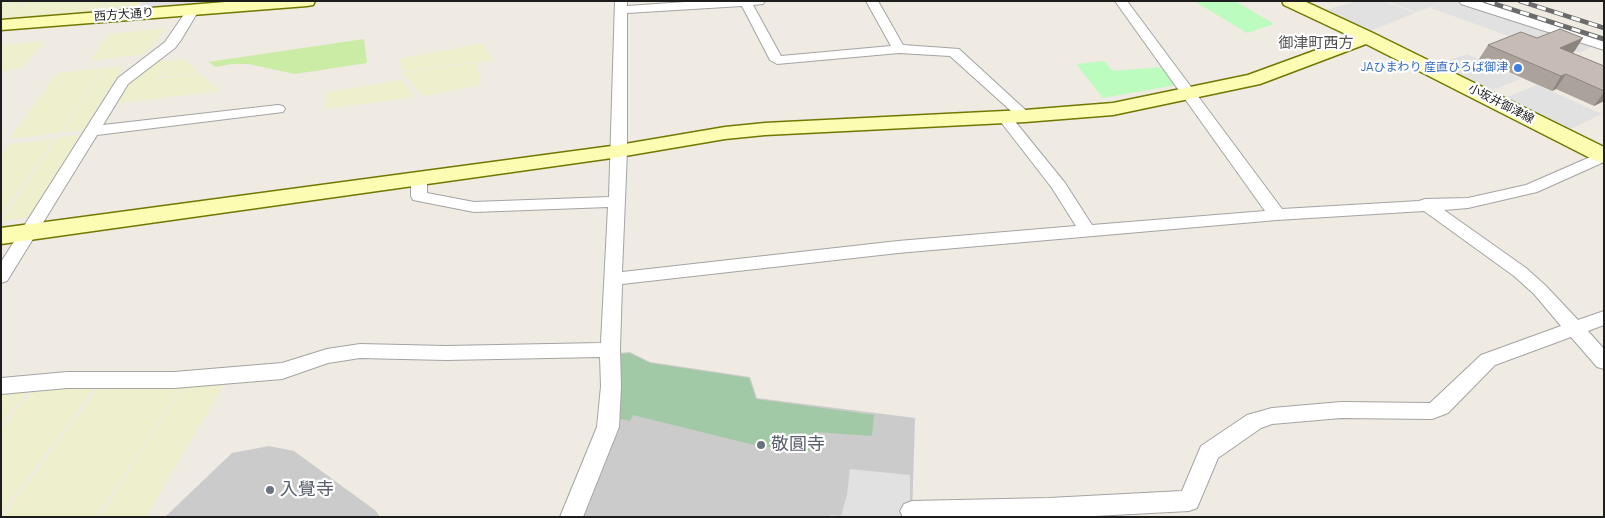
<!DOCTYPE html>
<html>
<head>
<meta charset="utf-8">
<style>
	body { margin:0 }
	#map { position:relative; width:1605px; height:518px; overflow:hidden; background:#efeae2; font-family:Manrope,sans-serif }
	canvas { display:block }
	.frame { position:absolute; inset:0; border:2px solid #1d1d1d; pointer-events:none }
</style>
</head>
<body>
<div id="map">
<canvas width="1605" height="518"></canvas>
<div class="frame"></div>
</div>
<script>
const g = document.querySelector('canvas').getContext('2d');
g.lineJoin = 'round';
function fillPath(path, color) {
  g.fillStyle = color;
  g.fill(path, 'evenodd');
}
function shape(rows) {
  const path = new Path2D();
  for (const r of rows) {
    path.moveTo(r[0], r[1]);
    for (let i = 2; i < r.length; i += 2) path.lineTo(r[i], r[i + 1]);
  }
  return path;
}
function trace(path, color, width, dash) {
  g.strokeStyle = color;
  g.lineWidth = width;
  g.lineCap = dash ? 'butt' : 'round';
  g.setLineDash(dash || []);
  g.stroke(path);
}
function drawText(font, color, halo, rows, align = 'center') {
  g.font = font + ' Manrope,"Noto Sans JP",sans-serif';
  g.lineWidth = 4.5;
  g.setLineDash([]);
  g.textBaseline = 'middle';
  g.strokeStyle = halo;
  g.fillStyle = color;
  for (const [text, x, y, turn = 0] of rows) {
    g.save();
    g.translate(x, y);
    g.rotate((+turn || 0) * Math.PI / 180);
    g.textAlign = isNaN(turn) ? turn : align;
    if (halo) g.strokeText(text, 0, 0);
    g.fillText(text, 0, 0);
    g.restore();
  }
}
const religious = shape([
	[630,352,650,362,750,377,757,398,915,418,912,517,578,517,619,353],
	[269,446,294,451,376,511,380,517,165,517,232,453]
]);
const farmland = shape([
	[1,1,23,1,9,18,1,18],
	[25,1,106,1,98,11,10,18],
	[108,1,141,1,136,8,101,11],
	[166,28,146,54,90,61,109,34],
	[44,41,22,68,1,71,1,45],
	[483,43,493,60,403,71,399,59],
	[184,59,199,73,161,77,169,61],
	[155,60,168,61,159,78,155,79,200,74,221,91,117,103,129,82],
	[477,63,480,85,430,95,421,95,402,72],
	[123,66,83,130,62,133,104,68],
	[103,68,60,133,9,139,57,73],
	[402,80,414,97,324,109,327,92],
	[80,135,28,218,1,221,57,138],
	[54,139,1,217,1,156,10,144],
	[184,384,224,384,146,517,100,517],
	[97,385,1,514,1,429,33,390],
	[100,385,182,385,97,517,2,517],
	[29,390,1,424,1,393]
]);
const grass = shape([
	[364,39,367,63,295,74,248,64,231,64,216,67,208,62]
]);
const cemetery = shape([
	[629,353,650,363,749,378,756,399,874,415,872,436,814,432,811,451,758,446,633,415,630,421,617,418,619,354]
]);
const park = shape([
	[1194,1,1235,1,1274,24,1247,33],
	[1104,61,1113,71,1163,67,1176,85,1103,98,1076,64]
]);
const parking = shape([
	[143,1,201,1,199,4,138,9],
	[1357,1,1383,1,1415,13,1368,32,1322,11],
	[1386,1,1458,1,1595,45,1580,53,1550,41,1536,46,1431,8,1445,2,1416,12],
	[1467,54,1521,79,1487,92,1433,66],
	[1537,85,1602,114,1564,132,1502,99],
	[850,469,910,475,910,517,830,517,831,515,841,516,847,495]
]);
const street = shape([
	[615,1,627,1,627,6,700,1,765,1,763,4,753,5,781,56,891,46,866,1,878,1,903,45,959,49,1032,116,1030,119,1020,119,950,56,899,53,777,64,770,60,742,6,627,13,627,151,622,272,898,241,1076,226,1052,188,997,117,999,114,1004,113,1009,114,1065,183,1092,225,1265,211,1115,1,1127,1,1282,209,1419,201,1425,199,1468,198,1526,185,1604,151,1604,162,1537,192,1468,208,1444,210,1526,268,1546,286,1578,320,1604,311,1604,325,1588,331,1604,349,1604,369,1597,367,1571,337,1495,365,1448,413,1432,419,1341,418,1272,424,1261,428,1218,458,1197,508,1189,511,1075,517,903,517,900,511,904,504,912,501,1049,498,1182,491,1201,446,1247,415,1272,408,1341,402,1430,403,1481,355,1561,326,1534,294,1514,276,1424,211,1277,220,898,253,622,284,620,350,621,386,619,427,583,517,560,517,597,427,601,386,600,357,446,360,360,358,328,363,282,379,174,388,67,388,1,394,1,378,67,372,174,372,282,363,327,349,360,344,446,346,601,343,608,207,474,212,413,200,411,196,411,179,413,176,419,174,425,176,427,179,427,193,474,202,609,197,615,1],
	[1459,1,1478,1,1604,42,1604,50,1461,4,1459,1],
	[193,6,199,10,181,40,175,48,128,84,103,125,278,105,283,106,285,109,283,112,97,135,7,281,1,283,1,262,118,78,165,42,189,7,193,6]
]);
const secondary = shape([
	[238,1,315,1,313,5,307,6,1,30,1,20,238,1],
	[1282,1,1304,1,1373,33,1604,147,1604,162,1596,161,1366,44,1260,84,1113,115,1025,122,765,135,725,139,619,157,1,244,1,228,619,145,725,127,765,123,1025,110,1113,103,1248,75,1352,37,1284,5,1282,1]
]);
const rail = shape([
	[1486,1,1604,39],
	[1520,1,1604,28]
]);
const wall = shape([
	[1537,38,1574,52,1572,53,1604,66,1604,101,1594,106,1556,89,1552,91,1479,59,1488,45]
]);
const shadedWall = shape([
	[1583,38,1574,52,1551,62,1560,48],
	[1566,74,1556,89,1552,91,1561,76],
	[1604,92,1604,101,1594,106]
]);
const building = shape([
	[1560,29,1583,38,1560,48,1604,66,1604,91,1566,74,1561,76,1488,45,1521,32,1537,38,1560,29]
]);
const markers = [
	[1518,68,5,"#3f7fe0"],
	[761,445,5,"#6b7280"],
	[270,490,5,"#6b7280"]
];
const farStreetnames = [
	["西方大通り",124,15,-4],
	["小坂井御津線",1501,104,27]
];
const farShopnames = [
	["JAひまわり 産直ひろば御津",1508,68]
];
const farQuarternames = [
	["御津町西方",1316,44]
];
const nearWorshipnames = [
	["敬圓寺",771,445],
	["入覺寺",280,490]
];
fillPath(religious, '#cbcbcb');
fillPath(farmland, '#eeefcc');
fillPath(grass, '#cbeca5');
fillPath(cemetery, '#a2c9a6');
fillPath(park, '#bcfcbe');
fillPath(parking, '#e1e1e1');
trace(street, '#a4a4a4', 2);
trace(secondary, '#717800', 3);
fillPath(street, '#fff');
fillPath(secondary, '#fcfdb2');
trace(rail, '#6b6b6b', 4.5);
trace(rail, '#fff', 3, [9]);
fillPath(wall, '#aba29c');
fillPath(shadedWall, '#8b847f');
fillPath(building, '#c7bcb5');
trace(building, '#8b847f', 1);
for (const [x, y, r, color] of markers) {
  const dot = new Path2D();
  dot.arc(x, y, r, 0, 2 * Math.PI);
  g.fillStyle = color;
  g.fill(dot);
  trace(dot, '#fff', 2);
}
drawText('12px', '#1d1d1d', '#fff', farStreetnames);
drawText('12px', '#366cbe', '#fff', farShopnames, 'right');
drawText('15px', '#505050', '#fff', farQuarternames);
drawText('18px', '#5b616d', '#fff', nearWorshipnames, 'left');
</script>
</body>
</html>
